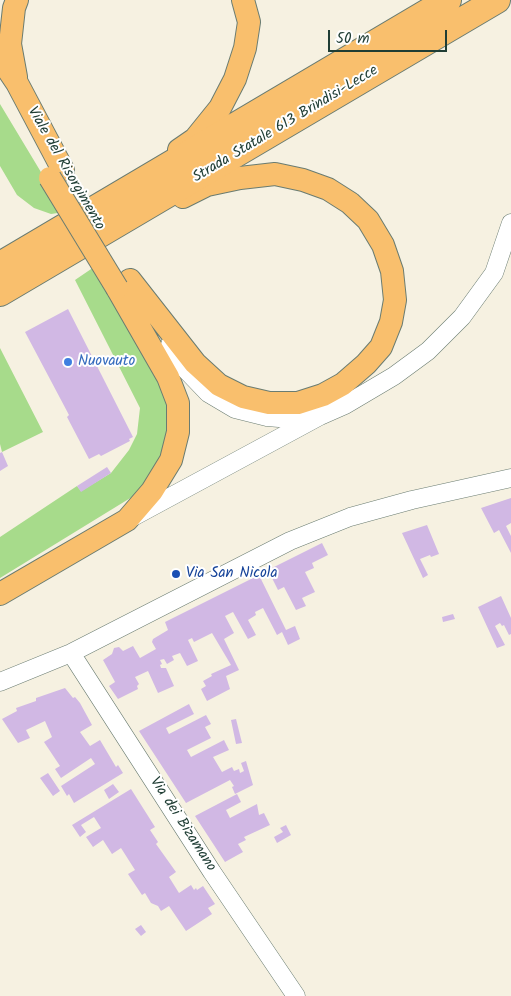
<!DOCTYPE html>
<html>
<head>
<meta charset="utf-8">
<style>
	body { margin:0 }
	#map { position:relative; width:511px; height:996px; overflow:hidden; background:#f6f1e1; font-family:Kalam,sans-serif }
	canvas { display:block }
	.scale { position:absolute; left:328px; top:30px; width:119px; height:22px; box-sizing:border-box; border:2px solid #1f3d34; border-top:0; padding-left:6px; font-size:15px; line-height:18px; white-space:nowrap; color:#1f3d34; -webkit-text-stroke:4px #fff; paint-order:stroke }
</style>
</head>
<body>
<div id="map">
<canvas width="511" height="996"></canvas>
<div class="scale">50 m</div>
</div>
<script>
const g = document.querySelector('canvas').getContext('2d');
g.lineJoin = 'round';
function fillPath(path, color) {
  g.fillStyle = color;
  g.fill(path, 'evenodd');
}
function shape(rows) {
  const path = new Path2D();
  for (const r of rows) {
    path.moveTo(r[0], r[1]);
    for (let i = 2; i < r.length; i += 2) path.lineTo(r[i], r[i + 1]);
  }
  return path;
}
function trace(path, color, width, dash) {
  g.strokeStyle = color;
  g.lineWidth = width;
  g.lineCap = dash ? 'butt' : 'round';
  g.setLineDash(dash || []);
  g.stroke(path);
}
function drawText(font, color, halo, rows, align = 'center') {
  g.font = font + ' Kalam,sans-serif';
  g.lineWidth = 4;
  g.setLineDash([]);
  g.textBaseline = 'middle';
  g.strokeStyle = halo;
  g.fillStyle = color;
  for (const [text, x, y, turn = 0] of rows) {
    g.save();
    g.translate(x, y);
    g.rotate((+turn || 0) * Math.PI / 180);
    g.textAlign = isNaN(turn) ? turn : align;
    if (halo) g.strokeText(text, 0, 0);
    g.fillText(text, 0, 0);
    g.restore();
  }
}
const green = shape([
	[0,104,65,212,51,214,34,208,17,195,0,166],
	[97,265,169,403,168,439,156,471,132,497,0,578,0,537,77,486,81,491,111,473,129,450,137,434,140,408,75,280],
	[0,348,43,432,2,452,0,444]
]);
const building = shape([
	[68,309,133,437,129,439,130,441,101,456,99,454,89,459,67,417,69,415,25,332],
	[2,452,8,466,0,471,0,453],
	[107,467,111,473,81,492,77,486],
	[511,498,511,523,506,526,511,536,511,553,499,530,494,533,481,508],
	[427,525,439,554,431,557,430,555,420,559,428,575,423,578,402,533],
	[322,543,328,555,312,563,314,568,305,572,315,592,302,598,306,606,296,610,284,587,278,590,268,570],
	[259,575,286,630,295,626,300,639,288,645,282,632,277,635,263,608,255,612,256,615,248,620,256,635,248,639,233,612,225,616,234,633,224,639,239,670,226,676,230,689,207,701,201,689,206,686,203,681,212,676,211,674,231,665,212,633,194,642,192,638,188,640,198,661,187,666,180,653,172,656,174,660,167,664,164,659,160,660,162,664,160,665,161,668,166,668,174,686,158,693,148,671,135,677,139,684,137,686,138,689,118,699,109,686,115,682,114,680,103,660,112,654,114,648,119,647,123,651,133,646,140,658,156,649,152,642,153,639,168,630,165,622],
	[501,596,511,618,511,634,509,635,504,625,502,626,500,623,495,626,505,645,497,648,478,607],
	[453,614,455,619,443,622,442,617],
	[65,688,73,698,75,697,80,703,92,725,80,732,90,746,100,740,116,767,118,765,123,773,74,803,69,794,67,796,61,786,95,764,91,758,61,778,55,769,60,766,44,742,52,737,45,721,26,730,30,738,18,743,2,719,17,711,16,708,36,701,36,698],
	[189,704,194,714,166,728,169,734,206,715,211,724,205,727,211,738,187,750,191,757,224,740,229,750,213,757,222,772,232,767,234,771,239,769,240,773,244,771,241,763,246,761,253,785,235,794,232,787,234,786,230,780,186,803,139,731],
	[236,719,242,743,236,744,231,720],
	[48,773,60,791,53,796,40,778],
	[113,784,119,792,109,799,104,790],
	[131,789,155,827,150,830,158,842,156,844,176,872,169,877,179,893,191,885,194,890,196,888,197,890,203,886,215,904,208,908,212,914,186,931,169,906,161,911,158,906,151,903,145,893,142,895,128,874,135,870,121,848,112,854,103,840,93,847,86,837,101,828,94,817,81,825,86,832,80,837,72,825],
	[237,794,241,802,226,810,230,818,257,804,259,815,264,813,270,825,244,837,246,840,238,844,243,852,225,862,195,816],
	[286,825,291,835,277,843,274,837,283,832,280,828],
	[141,925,146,932,141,936,135,929]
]);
const minor = shape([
	[170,345,185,369,208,393,235,409,267,417,291,419,312,417],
	[133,517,320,416,345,405,394,376,428,351,462,317,494,273,511,223],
	[71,653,212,872,296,996],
	[0,682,71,653,290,541,350,517,412,500,511,478]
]);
const major = shape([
	[0,58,17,83,63,170],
	[16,77,10,44,14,8,17,0],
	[179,150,195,139,220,108,235,79,245,48,249,22,243,0],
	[130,280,195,363,219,385,243,397,269,403,298,403,323,395,343,384,366,364,381,347,391,322,395,300,392,271,383,245,368,220,350,203,328,189,303,180,275,174,240,178,207,185,183,197],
	[0,594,127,520,152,491,171,460,178,432,178,403,168,377,117,288]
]);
const highway = shape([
	[0,265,448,0],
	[0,293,497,0]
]);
const majorBridge = shape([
	[50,178,117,288]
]);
const markers = [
	[68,362,5,"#3f7fe0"],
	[176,574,5,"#1a4fb4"]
];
const streetNames = [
	["Strada Statale 613 Brindisi-Lecce",286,125,-31],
	["Viale del Risorgimento",65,169,60],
	["Via dei Bizamano",182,825,57]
];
const shopNames = [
	["Nuovauto",78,362]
];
const transitNames = [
	["Via San Nicola",186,574]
];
fillPath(green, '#a7db8b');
fillPath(building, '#d1b8e4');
trace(minor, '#6a7c71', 19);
trace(major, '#6a7c71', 24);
trace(highway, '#6a7c71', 28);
trace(minor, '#fff', 18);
trace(major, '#f9bf6d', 22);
trace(highway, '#f9bf6d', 26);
trace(majorBridge, '#6a7c71', 24, []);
trace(majorBridge, '#f9bf6d', 22);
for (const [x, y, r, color] of markers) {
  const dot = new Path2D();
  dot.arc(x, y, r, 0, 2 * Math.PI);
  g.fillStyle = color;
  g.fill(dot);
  trace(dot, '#fff', 2);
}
drawText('15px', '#1f3d34', '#fff', streetNames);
drawText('15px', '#366cbe', '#fff', shopNames, 'left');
drawText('15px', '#164399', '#fff', transitNames, 'left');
</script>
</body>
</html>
